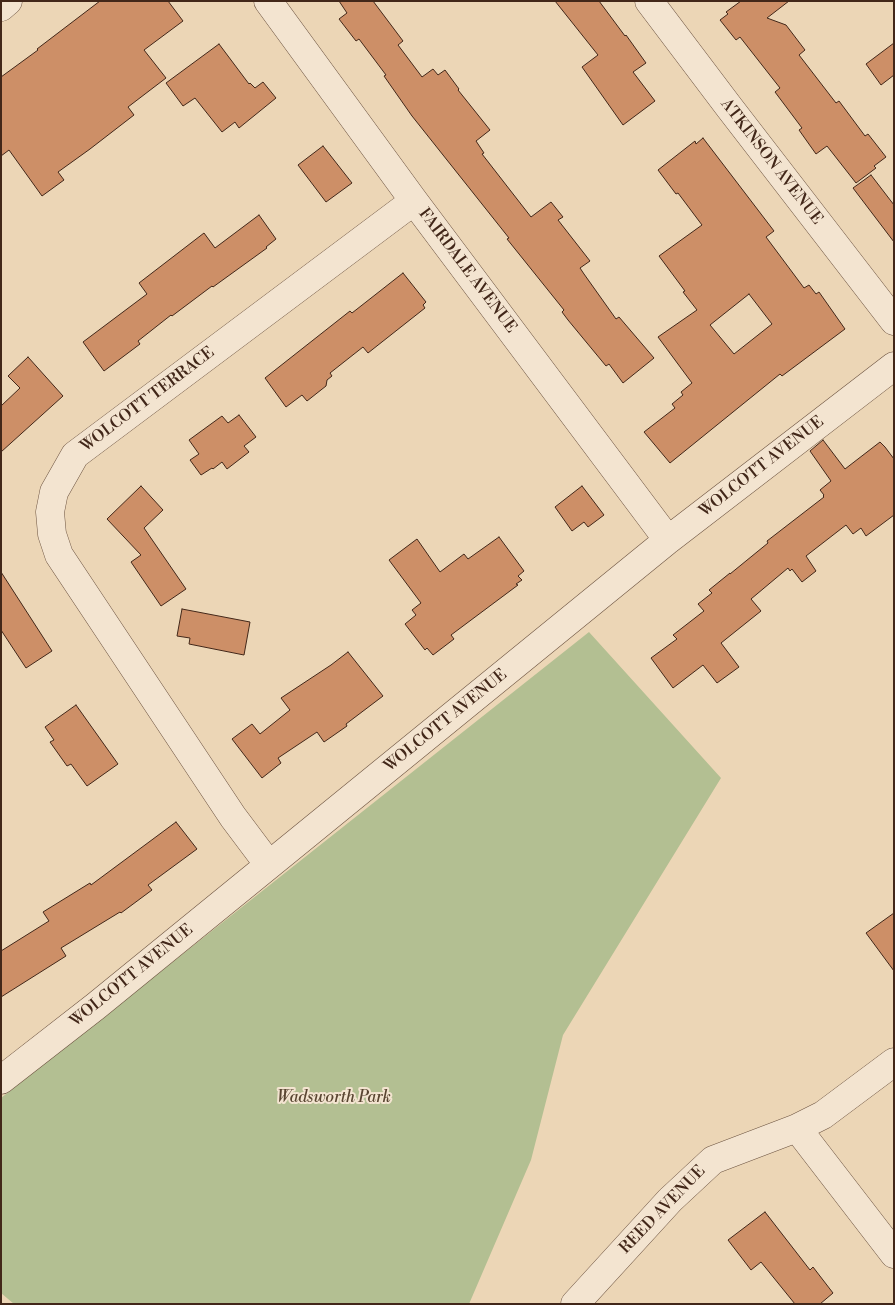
<!DOCTYPE html>
<html>
<head>
<meta charset="utf-8">
<style>
	body { margin:0 }
	#map { position:relative; width:895px; height:1305px; overflow:hidden; background:#ecd6b6; font-family:"Libre Bodoni",serif }
	canvas { display:block }
	.frame { position:absolute; inset:0; border:2px solid #422719; pointer-events:none }
</style>
</head>
<body>
<div id="map">
<canvas width="895" height="1305"></canvas>
<div class="frame"></div>
</div>
<script>
const g = document.querySelector('canvas').getContext('2d');
g.lineJoin = 'round';
function fillPath(path, color) {
  g.fillStyle = color;
  g.fill(path, 'evenodd');
}
function shape(rows) {
  const path = new Path2D();
  for (const r of rows) {
    path.moveTo(r[0], r[1]);
    for (let i = 2; i < r.length; i += 2) path.lineTo(r[i], r[i + 1]);
  }
  return path;
}
function trace(path, color, width, dash) {
  g.strokeStyle = color;
  g.lineWidth = width;
  g.lineCap = dash ? 'butt' : 'round';
  g.setLineDash(dash || []);
  g.stroke(path);
}
function drawText(font, color, halo, rows, align = 'center') {
  g.font = font + ' "Libre Bodoni",serif';
  g.lineWidth = 4;
  g.setLineDash([]);
  g.textBaseline = 'middle';
  g.strokeStyle = halo;
  g.fillStyle = color;
  for (const [text, x, y, turn = 0] of rows) {
    g.save();
    g.translate(x, y);
    g.rotate((+turn || 0) * Math.PI / 180);
    g.textAlign = isNaN(turn) ? turn : align;
    if (halo) g.strokeText(text, 0, 0);
    g.fillText(text, 0, 0);
    g.restore();
  }
}
const green = shape([
	[589,632,721,778,563,1035,531,1160,469,1304,14,1304,1,1293,1,1098]
]);
const building = shape([
	[100,1,168,1,183,21,144,50,166,78,128,107,134,115,90,149,58,172,64,180,42,196,9,150,1,156,1,77,38,50,37,49,100,1],
	[339,1,373,1,403,41,398,45,422,77,433,69,438,75,445,70,459,89,458,90,490,130,476,141,484,153,482,154,531,217,551,202,563,217,558,220,590,261,580,268,584,274,616,319,619,317,654,358,623,383,609,364,606,366,568,320,562,312,564,310,507,239,509,238,412,116,384,76,386,75,359,39,356,41,339,19,347,13,339,1],
	[555,1,599,1,625,36,626,35,646,63,633,72,655,101,623,125,582,67,598,55,555,1],
	[741,1,789,1,767,18,786,25,805,50,799,55,836,103,839,101,865,136,868,134,886,157,874,166,876,168,856,183,827,146,816,154,799,130,802,128,775,92,780,88,740,37,736,40,720,20,728,14,726,12,741,1],
	[894,43,894,75,881,85,866,64,894,43],
	[219,44,249,84,250,83,255,88,263,82,276,98,239,128,235,122,222,132,195,98,183,106,166,83,219,44],
	[703,138,774,231,766,237,804,288,809,285,816,294,819,292,845,329,782,376,780,374,670,463,644,432,675,408,672,404,683,395,681,392,692,383,658,337,697,310,683,292,685,291,659,256,702,225,678,193,676,194,658,170,695,141,696,144,703,138],
	[749,294,772,324,734,354,710,325,749,294],
	[323,146,352,183,326,202,298,165,323,146],
	[871,175,894,205,894,242,853,188,871,175],
	[259,215,276,239,266,247,267,248,213,287,212,286,172,316,171,315,138,341,140,344,104,371,83,342,147,294,139,283,204,233,215,248,259,215],
	[403,273,426,302,423,305,425,308,368,353,363,347,330,373,332,376,327,380,326,386,307,401,302,395,286,407,265,378,350,311,352,313,403,273],
	[28,357,63,396,1,452,1,406,20,388,8,376,28,357],
	[239,415,256,437,244,446,249,452,227,469,222,462,213,469,212,468,201,475,190,460,199,454,189,440,222,416,228,423,239,415],
	[823,440,845,469,880,442,885,447,894,459,894,515,866,536,861,528,853,534,846,525,806,556,816,571,802,582,792,569,790,571,788,568,751,599,761,611,721,643,739,667,717,683,703,665,673,688,651,658,677,639,673,635,704,611,698,604,712,593,709,590,730,573,730,574,768,543,767,541,824,497,823,496,824,495,820,490,831,481,810,451,823,440],
	[141,486,163,510,144,528,186,589,161,606,131,562,141,555,107,519,141,486],
	[582,486,604,515,588,527,584,522,572,531,555,507,582,486],
	[499,537,524,571,518,576,522,580,516,584,518,585,451,635,454,639,433,655,427,648,425,650,405,624,416,615,412,610,421,603,389,560,417,539,440,572,464,554,468,559,499,537],
	[1,572,52,651,26,668,1,630,1,572],
	[182,609,250,622,244,655,189,644,190,638,177,636,182,609],
	[348,652,383,696,346,724,347,726,324,742,317,732,278,758,281,763,262,778,232,739,252,724,260,734,290,710,281,698,331,665,348,652],
	[76,705,118,764,87,786,71,764,67,766,50,742,54,740,45,727,76,705],
	[176,822,197,849,148,885,152,890,121,913,120,912,61,948,66,956,1,997,1,951,49,921,43,912,90,883,91,885,176,822],
	[894,913,894,971,866,933,894,913],
	[765,1212,810,1270,813,1267,833,1293,820,1304,795,1304,761,1262,751,1270,728,1240,765,1212]
]);
const minor = shape([
	[268,1,414,201,668,540],
	[649,1,729,107,894,321],
	[269,865,233,817,59,555,52,534,50,512,54,492,75,455,414,201],
	[1,1080,96,1006,668,540,894,366],
	[797,1128,894,1254],
	[575,1304,670,1200,713,1160,797,1128,823,1115,894,1062]
]);
const tertiary = shape([
	[1,7,8,1]
]);
const streetNames = [
	["ATKINSON AVENUE",771,162,52],
	["FAIRDALE AVENUE",467,271,53],
	["WOLCOTT TERRACE",148,400,-37],
	["WOLCOTT AVENUE",762,467,-38],
	["WOLCOTT AVENUE",446,721,-39],
	["WOLCOTT AVENUE",132,976,-39],
	["REED AVENUE",663,1210,-46]
];
const parkNames = [
	["Wadsworth Park",334,1098]
];
fillPath(green, '#b3bf92');
fillPath(building, '#cd8f67');
trace(building, '#422719', 1);
trace(minor, '#6c5340', 29);
trace(tertiary, '#6c5340', 29);
trace(minor, '#f3e4d0', 28);
trace(tertiary, '#f3e4d0', 28);
drawText('16px', '#422719', '#f3e4d0', streetNames);
drawText('italic 16px', '#594531', '#f3e4d0', parkNames);
</script>
</body>
</html>
